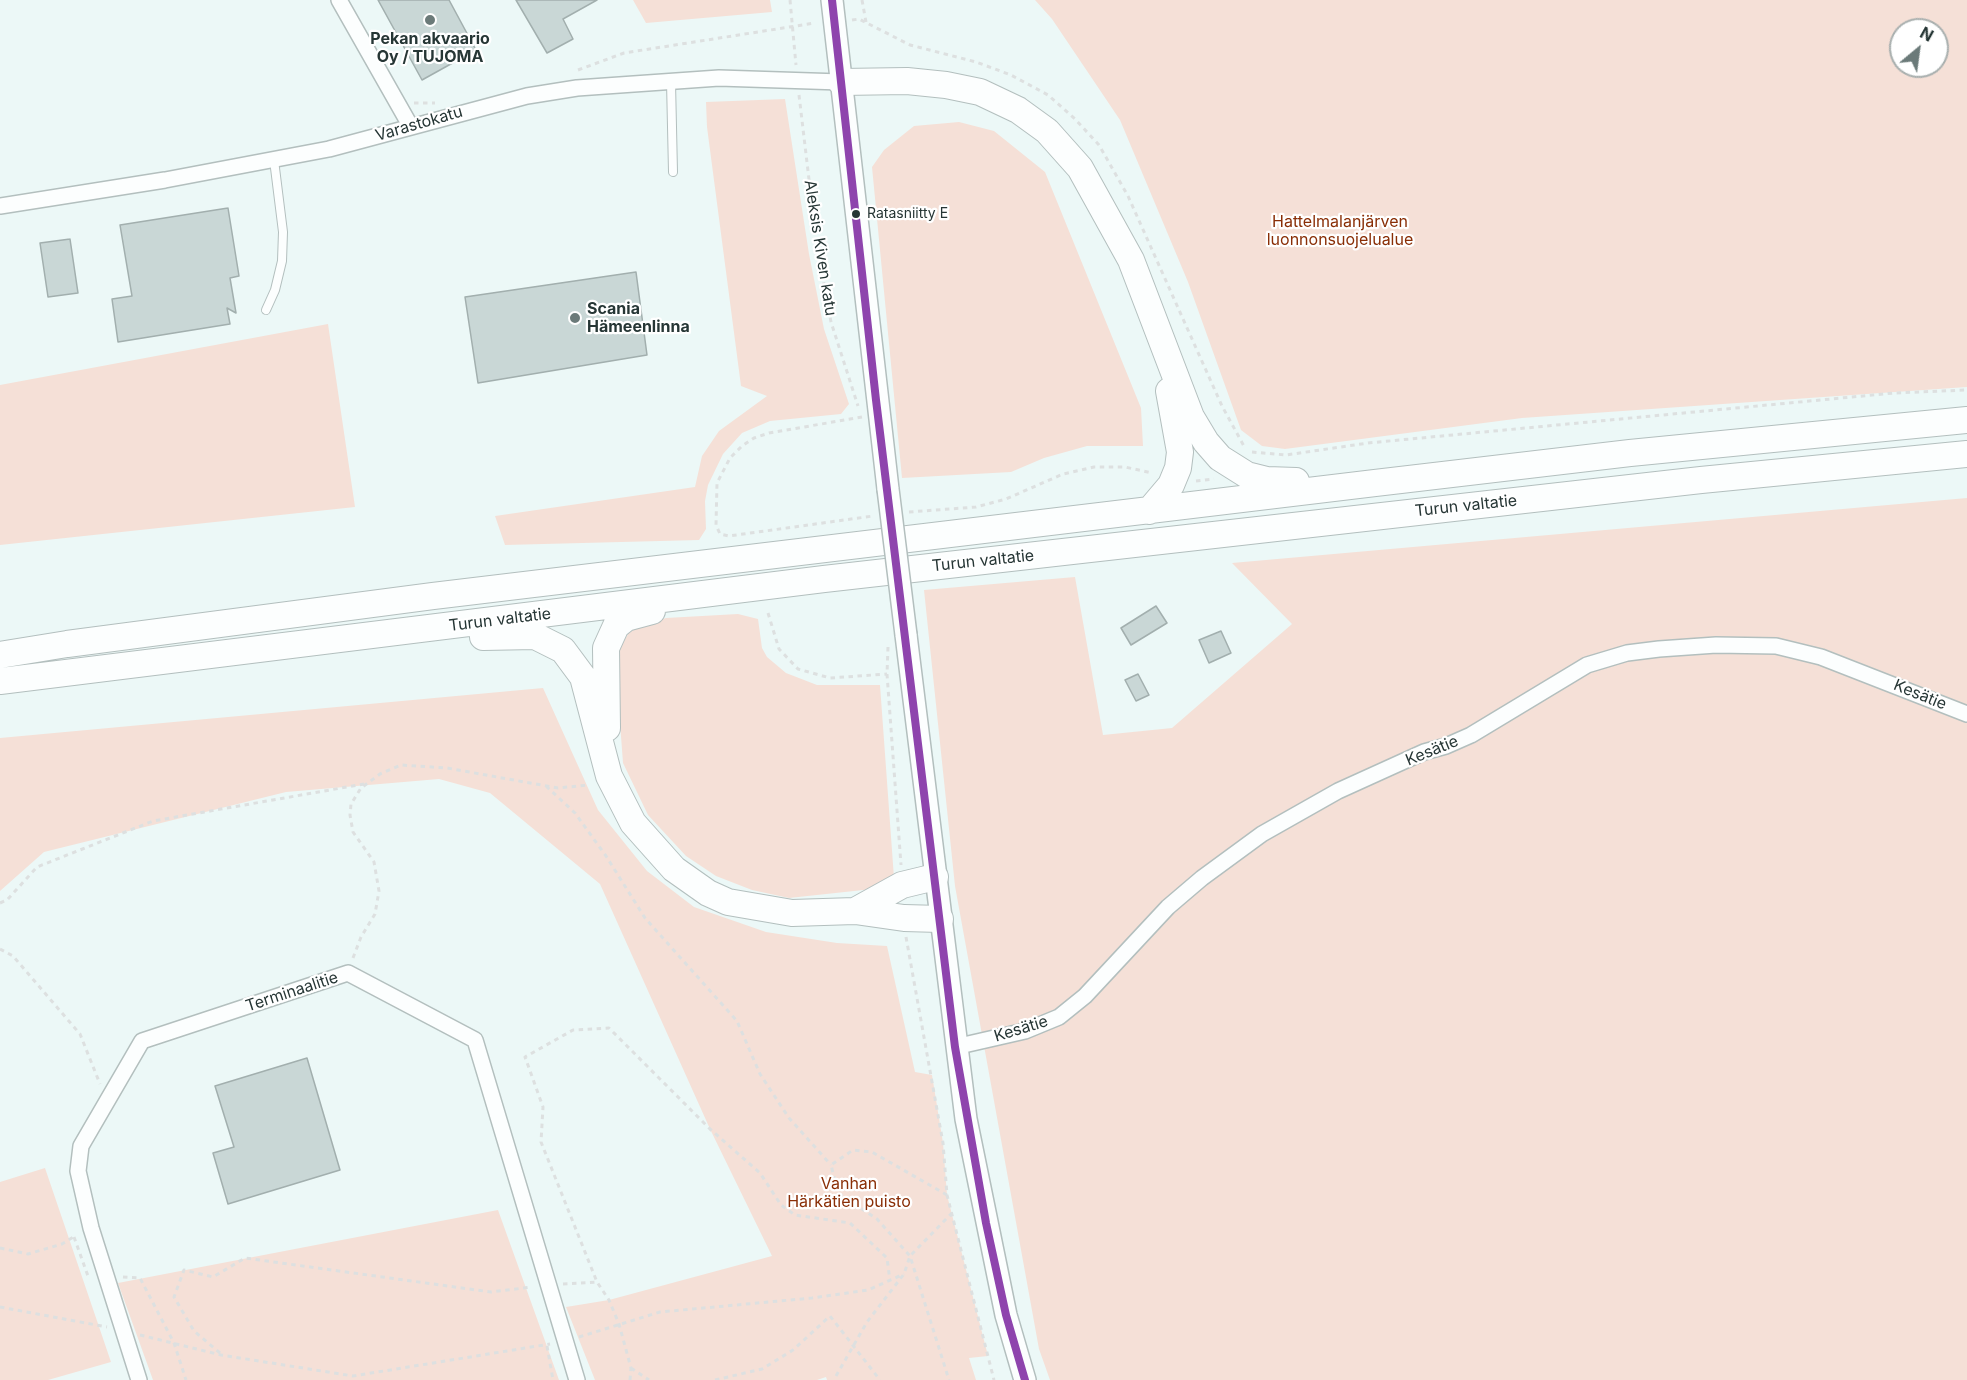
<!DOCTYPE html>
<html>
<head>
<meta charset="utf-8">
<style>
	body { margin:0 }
	#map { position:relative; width:1967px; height:1380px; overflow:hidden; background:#ecf8f7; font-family:Inter,sans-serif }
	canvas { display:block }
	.north { position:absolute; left:1889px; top:18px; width:60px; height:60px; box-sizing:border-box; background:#fff; border:2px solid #a8afae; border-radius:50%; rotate:29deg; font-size:16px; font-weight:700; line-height:24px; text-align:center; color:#263635 }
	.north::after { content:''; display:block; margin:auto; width:21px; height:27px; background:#6b7a79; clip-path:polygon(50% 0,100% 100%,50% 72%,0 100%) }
</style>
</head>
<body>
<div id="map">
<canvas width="1967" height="1380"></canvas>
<div class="north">N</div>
</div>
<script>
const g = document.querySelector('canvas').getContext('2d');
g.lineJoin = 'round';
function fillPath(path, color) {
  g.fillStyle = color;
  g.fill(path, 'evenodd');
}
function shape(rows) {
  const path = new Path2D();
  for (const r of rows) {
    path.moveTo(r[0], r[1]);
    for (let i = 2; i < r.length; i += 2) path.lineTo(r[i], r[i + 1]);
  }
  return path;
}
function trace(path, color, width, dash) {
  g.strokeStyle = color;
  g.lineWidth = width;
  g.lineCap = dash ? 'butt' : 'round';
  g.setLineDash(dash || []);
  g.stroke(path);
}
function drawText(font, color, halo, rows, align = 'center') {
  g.font = font + ' Inter,sans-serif';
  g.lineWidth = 4.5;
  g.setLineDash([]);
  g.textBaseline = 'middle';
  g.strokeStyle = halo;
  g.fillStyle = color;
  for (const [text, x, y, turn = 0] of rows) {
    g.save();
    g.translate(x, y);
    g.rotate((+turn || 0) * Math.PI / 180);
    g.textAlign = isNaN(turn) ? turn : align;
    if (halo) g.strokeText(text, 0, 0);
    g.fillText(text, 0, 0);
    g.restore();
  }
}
const green = shape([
	[633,0,770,0,772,12,646,23],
	[1035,0,1967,0,1967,387,1522,418,1285,449,1262,446,1241,430,1188,282,1120,120,1052,19],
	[1901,30,1937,30,1937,66,1901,66],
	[785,99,809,254,824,329,849,404,841,414,770,421,742,433,723,454,708,485,705,501,706,529,699,540,505,545,495,516,695,487,702,456,719,431,767,396,741,386,707,127,706,102],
	[959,122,994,131,1045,172,1141,408,1143,446,1087,446,1044,458,1011,472,902,478,872,167,884,150,914,126],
	[328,324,355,507,0,545,0,385],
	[1967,498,1967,1380,1050,1380,1039,1349,955,886,924,590,1075,577,1103,735,1172,728,1292,624,1232,563],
	[738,614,758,619,762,648,767,657,786,673,817,685,880,685,894,878,882,888,789,898,752,890,716,876,686,856,648,815,623,763,615,656,628,634,638,626,666,618],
	[543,688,598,810,647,871,694,907,766,932,837,943,887,946,915,1072,932,1075,943,1143,947,1195,988,1356,969,1358,976,1380,827,1380,826,1377,817,1380,595,1380,566,1307,609,1300,772,1256,710,1129,600,884,490,793,439,779,286,792,44,852,0,891,0,738],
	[45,1168,111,1362,48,1380,0,1380,0,1182],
	[498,1210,559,1380,153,1380,118,1283]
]);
const building = shape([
	[378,0,449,0,476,50,422,80,378,0],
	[516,0,597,0,563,19,573,39,547,53,516,0],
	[228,208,239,276,230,278,236,313,227,308,230,324,118,342,112,299,132,296,120,225,228,208],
	[70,239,78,293,48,297,40,243,70,239],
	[636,272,647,355,478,383,465,297,636,272],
	[1156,606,1167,623,1131,645,1121,628,1156,606],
	[1221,631,1231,653,1209,663,1199,640,1221,631],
	[1138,674,1149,695,1136,701,1125,680,1138,674],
	[307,1058,340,1170,228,1204,213,1153,234,1147,215,1086,307,1058]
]);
const path = shape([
	[790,0,796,65],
	[862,0,866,22],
	[852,20,859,19,910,45,976,62,1011,75,1048,95,1075,119,1099,145,1128,196,1222,406,1245,448],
	[578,70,624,53,815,23],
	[799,95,817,247,831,322,858,406],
	[414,103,435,103],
	[862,417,769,433,754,438,742,446,730,458,717,483,716,525,720,534,729,536,873,516],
	[1252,452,1286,455,1368,443,1894,393,1967,390],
	[1196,481,1214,479],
	[909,512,976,507,1006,499,1063,474,1094,467,1125,467,1152,473],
	[768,613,779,649,798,669,830,678,887,674],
	[888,647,887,674,901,865],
	[546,786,575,813,606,856,645,918,737,1021,760,1074,789,1118,831,1165],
	[0,903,7,900,37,867,153,821,364,784],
	[906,937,943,1143,947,1195,994,1380],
	[0,949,13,956,80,1034,100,1084],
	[353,958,361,937,375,914,379,891,374,862,353,832,350,815,351,804,361,788,380,774,401,765,447,768,558,788,589,785],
	[947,1195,872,1152,853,1150,831,1165,838,1193,877,1219,910,1256,949,1380],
	[74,1237,88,1276],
	[0,1248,28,1254,62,1244,75,1236],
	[123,1277,140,1278,174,1343,186,1380],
	[563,1284,597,1282],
	[0,1307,107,1327],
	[140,1335,221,1355,353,1376,550,1344],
	[579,1337,660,1312,812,1298,868,1290,904,1274],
	[547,1346,553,1380],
	[220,1353,194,1331,174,1297,184,1270,213,1277,245,1258,491,1292,532,1287],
	[631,1368,649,1380],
	[836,1376,867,1322,904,1274,910,1256,952,1213],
	[630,1380,631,1368,619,1324,609,1300,597,1282,541,1142,543,1107,525,1057,573,1030,609,1028,710,1129,760,1173,781,1205,795,1215,850,1223,887,1258,890,1281],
	[715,1380,762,1369,793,1350,830,1316,880,1380]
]);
const service = shape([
	[671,82,673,172],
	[266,310,275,290,282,261,283,232,274,160]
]);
const minor = shape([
	[339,0,411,127],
	[0,206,165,180,329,149,527,96,577,88,719,78,841,82],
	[955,1047,1025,1031,1059,1017,1085,996,1168,907,1202,878,1262,834,1338,791,1424,752,1446,746,1471,735,1587,665,1627,653,1659,649,1716,645,1776,646,1821,657,1967,714],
	[139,1380,91,1228,78,1171,81,1146,142,1041,348,973,475,1040,577,1380]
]);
const secondary = shape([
	[832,0,888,489],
	[906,635,966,1119,1006,1315,1025,1380]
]);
const trunk = shape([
	[841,82,907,81,946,85,980,92,1018,110,1047,131,1080,168,1131,260,1191,417,1206,442,1220,458,1247,475,1267,480,1296,481],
	[1149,511,1171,485,1178,468,1180,452,1169,391],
	[483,637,535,636,563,650,583,677,609,776,633,823,674,869,708,893,728,902,792,913,855,911,904,918,940,919],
	[0,655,67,644,433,596,1375,483,1630,453,1967,420],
	[0,681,824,579,1701,480,1967,454],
	[607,728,606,648,616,626,626,618,652,611],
	[855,911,902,885,935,877]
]);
const secondaryBridge = shape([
	[888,489,906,635]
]);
const bus1 = shape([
	[832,0,876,400,955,1047,986,1223,1006,1315,1025,1380]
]);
const markers = [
	[430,20,6,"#6b7a79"],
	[856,214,5,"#263635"],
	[575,318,6,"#6b7a79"]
];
const busNames = [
	["Ratasniitty E",867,214]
];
const poiNames = [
	["Pekan akvaario",430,39],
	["Oy / TUJOMA",430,57],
	["Scania",587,309,"left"],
	["Hämeenlinna",587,327,"left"]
];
const streetNames = [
	["Varastokatu",419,124,-16],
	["Aleksis Kiven katu",820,248,81],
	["Turun valtatie",1466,506,-6],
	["Turun valtatie",983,561,-6],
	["Turun valtatie",500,620,-7],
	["Kesätie",1920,695,22],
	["Kesätie",1432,751,-22],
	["Terminaalitie",292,992,-18],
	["Kesätie",1021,1029,-17]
];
const parkNames = [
	["Hattelmalanjärven",1340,222],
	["luonnonsuojelualue",1340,240],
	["Vanhan",849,1184],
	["Härkätien puisto",849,1202]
];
fillPath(green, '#f5e0d7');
fillPath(building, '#c9d7d6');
trace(building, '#a2afae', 1.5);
trace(service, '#b3bfbe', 10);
trace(minor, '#b3bfbe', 18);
trace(secondary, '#b3bfbe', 24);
trace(trunk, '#b3bfbe', 28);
trace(path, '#dde0e0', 3, [4.5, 4.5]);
trace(service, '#fcfefe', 8);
trace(minor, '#fcfefe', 15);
trace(secondary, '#fcfefe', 21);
trace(trunk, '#fcfefe', 26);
trace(secondaryBridge, '#b3bfbe', 24, []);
trace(secondaryBridge, '#fcfefe', 21);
trace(bus1, '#8e44ad', 8);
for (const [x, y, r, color] of markers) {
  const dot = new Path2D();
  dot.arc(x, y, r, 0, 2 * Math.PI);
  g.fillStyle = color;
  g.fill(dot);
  trace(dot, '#fff', 2);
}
drawText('14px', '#263635', '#fff', busNames, 'left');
drawText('bold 16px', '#263635', '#fff', poiNames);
drawText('16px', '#263635', '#fff', streetNames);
drawText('16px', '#892e06', '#fff', parkNames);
</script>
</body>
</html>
